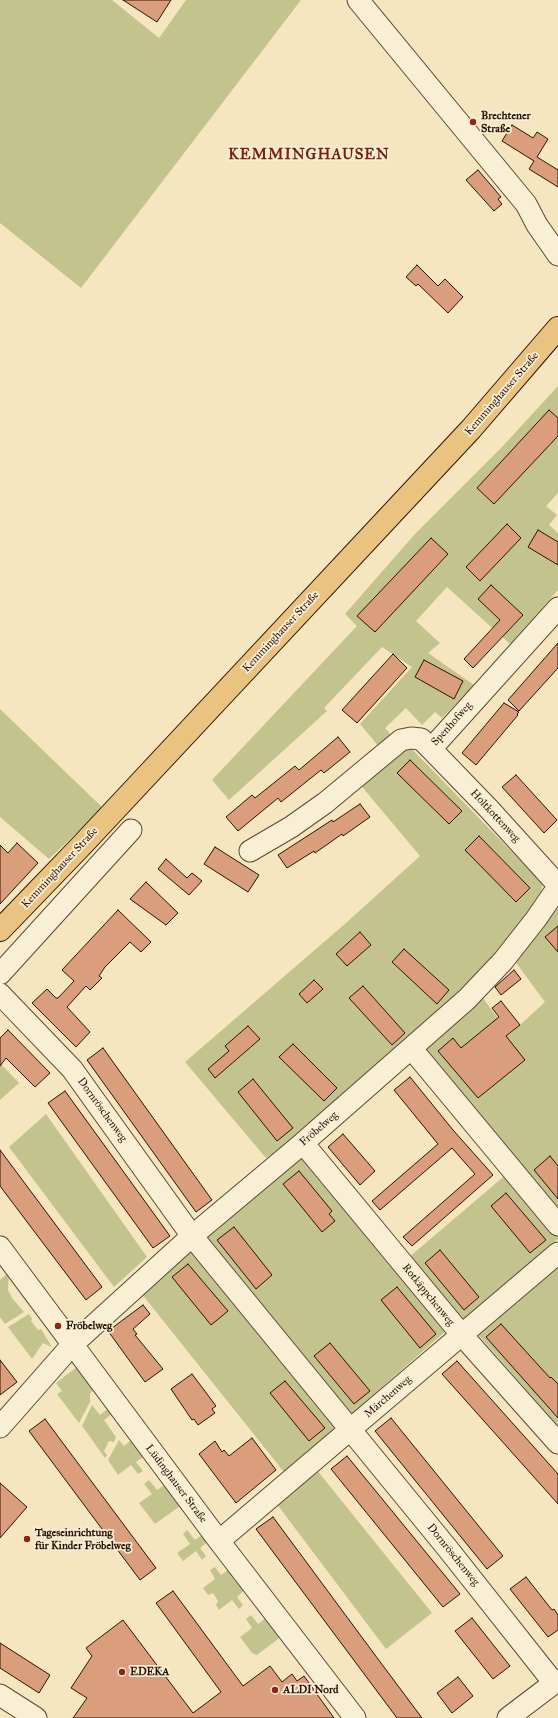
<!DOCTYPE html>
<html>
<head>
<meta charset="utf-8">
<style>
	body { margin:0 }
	canvas { display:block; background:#f6e6bf }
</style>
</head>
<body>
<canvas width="558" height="1718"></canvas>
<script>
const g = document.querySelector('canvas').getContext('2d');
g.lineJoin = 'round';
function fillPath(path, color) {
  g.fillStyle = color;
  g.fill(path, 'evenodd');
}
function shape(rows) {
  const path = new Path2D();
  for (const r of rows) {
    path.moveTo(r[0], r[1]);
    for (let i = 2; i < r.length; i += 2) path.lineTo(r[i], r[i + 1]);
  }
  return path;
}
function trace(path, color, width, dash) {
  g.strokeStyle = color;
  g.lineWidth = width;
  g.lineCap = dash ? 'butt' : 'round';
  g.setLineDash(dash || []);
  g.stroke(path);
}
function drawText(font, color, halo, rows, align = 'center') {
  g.font = font + ' "IM FELL Great Primer",serif';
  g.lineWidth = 3.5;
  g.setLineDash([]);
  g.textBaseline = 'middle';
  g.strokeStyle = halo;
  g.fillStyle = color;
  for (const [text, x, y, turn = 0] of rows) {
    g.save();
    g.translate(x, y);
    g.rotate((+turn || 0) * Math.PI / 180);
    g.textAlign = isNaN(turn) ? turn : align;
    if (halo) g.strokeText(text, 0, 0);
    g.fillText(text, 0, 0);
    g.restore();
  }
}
const green = shape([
	[0,0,112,0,159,38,186,0,301,0,81,288,0,223],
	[558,386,558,493,546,506,557,515,549,525,558,533,558,590,510,644,447,587,416,621,440,643,428,653,474,685,442,718,435,712,422,725,406,708,385,728,392,736,380,748,360,724,412,667,382,647,324,708,327,711,229,800,212,780,357,626,345,614,415,534,502,447],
	[0,709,103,808,49,859,0,817],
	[409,746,543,884,541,891,512,935,447,1004,286,1146,266,1158,185,1062,346,923,420,856,358,782],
	[558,908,558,1207,424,1050,482,997,510,1034,545,1002,514,960],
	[0,1063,19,1083,0,1100],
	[46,1114,147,1257,114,1287,9,1147],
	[309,1149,447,1330,348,1417,205,1237],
	[508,1173,558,1234,558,1239,460,1323,408,1258],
	[195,1245,341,1426,284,1472,141,1293],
	[558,1260,558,1426,476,1332],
	[9,1272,8,1290,12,1298,24,1312,5,1324,0,1317,0,1280],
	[29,1314,32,1319,31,1321,38,1330,41,1329,52,1347,43,1343,32,1359,8,1327],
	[77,1367,95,1387,90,1394,90,1402,79,1423,57,1394,62,1391,56,1383],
	[92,1405,100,1415,110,1407,114,1412,104,1420,116,1437,114,1442,109,1441,104,1451,107,1455,105,1458,82,1426],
	[134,1438,146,1455,136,1462,143,1471,138,1474,131,1465,118,1475,108,1460,119,1440,124,1446],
	[316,1469,432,1613,386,1649,276,1503],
	[149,1480,157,1490,167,1483,183,1504,155,1524,139,1503,152,1494,144,1484],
	[187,1530,195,1540,205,1533,210,1540,200,1548,206,1556,202,1560,196,1551,183,1561,177,1553,190,1544,183,1534],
	[215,1567,221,1575,231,1568,246,1589,237,1597,243,1605,239,1609,232,1600,219,1610,216,1605,218,1601,213,1593,208,1595,203,1588,215,1579,210,1570],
	[251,1615,258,1624,267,1617,282,1636,257,1655,252,1653,240,1637,252,1628,246,1619]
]);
const building = shape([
	[123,0,171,0,157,22,123,0],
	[512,125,533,138,537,132,548,139,537,157,558,170,558,187,529,169,534,161,502,141,512,125],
	[478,170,501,197,498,199,502,204,494,211,466,180,478,170],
	[417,265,438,286,445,279,463,297,448,313,418,284,416,286,406,277,417,265],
	[549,410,558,418,558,436,494,504,477,488,549,410],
	[507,524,521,538,480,581,466,567,507,524],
	[538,530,558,542,558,565,528,547,538,530],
	[431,538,448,554,375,632,357,616,431,538],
	[491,585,523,615,473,668,464,659,500,620,478,599,491,585],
	[558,643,558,668,519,711,508,700,558,643],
	[393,654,407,668,357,723,342,710,393,654],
	[424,660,463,681,454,699,415,677,424,660],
	[504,703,519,712,517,714,518,715,476,765,462,753,504,703],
	[338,737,350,752,324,773,321,770,281,802,278,798,238,831,226,817,252,795,255,798,295,766,299,770,338,737],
	[410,760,462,811,449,824,397,773,410,760],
	[516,775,557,820,544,833,502,787,516,775],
	[360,804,370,817,343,836,342,834,315,853,314,851,287,868,278,855,332,820,333,822,360,804],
	[479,836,530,888,516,902,465,850,479,836],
	[17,843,38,863,0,904,0,845,8,853,17,843],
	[215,847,259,875,248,892,204,864,215,847],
	[166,859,187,878,192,873,202,881,189,895,158,869,166,859],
	[146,882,178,913,166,925,130,899,146,882],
	[118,910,151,942,141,952,130,942,105,967,99,976,102,978,90,990,86,986,67,1007,90,1032,76,1047,32,1003,47,989,56,998,58,998,74,981,62,970,118,910],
	[558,926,558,952,545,937,558,926],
	[360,932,371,945,347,966,336,954,360,932],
	[404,949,449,990,437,1004,392,962,404,949],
	[514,970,521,979,501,995,495,987,514,970],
	[314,980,323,989,307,1003,299,994,314,980],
	[363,986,405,1033,392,1045,349,998,363,986],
	[501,1001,520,1025,506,1036,525,1060,478,1098,438,1051,453,1038,461,1048,499,1017,492,1008,501,1001],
	[248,1026,260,1039,215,1078,208,1069,229,1051,225,1046,248,1026],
	[8,1030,50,1073,35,1087,6,1058,0,1066,0,1038,8,1030],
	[293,1044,337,1088,324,1101,279,1057,293,1044],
	[103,1048,212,1200,196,1212,87,1060,103,1048],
	[410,1077,453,1130,493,1175,412,1246,403,1237,475,1174,452,1148,380,1210,372,1201,438,1144,394,1090,410,1077],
	[253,1079,293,1128,277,1141,238,1092,253,1079],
	[65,1091,170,1236,153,1248,48,1103,65,1091],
	[343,1134,375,1171,360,1185,328,1147,343,1134],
	[0,1150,102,1287,86,1300,0,1186,0,1150],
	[550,1156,558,1166,558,1199,534,1170,550,1156],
	[299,1171,332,1211,329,1214,335,1221,322,1232,283,1184,299,1171],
	[506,1193,546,1240,530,1253,491,1206,506,1193],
	[234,1227,272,1275,256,1289,217,1240,234,1227],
	[440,1250,479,1297,464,1310,425,1263,440,1250],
	[188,1264,228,1311,211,1325,172,1277,188,1264],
	[397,1287,436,1334,420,1348,381,1300,397,1287],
	[143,1305,150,1314,133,1329,137,1334,135,1335,163,1369,145,1382,108,1331,143,1305],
	[501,1324,550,1378,551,1377,558,1384,558,1418,486,1337,501,1324],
	[330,1343,370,1391,354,1404,314,1356,330,1343],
	[0,1360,17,1382,0,1395,0,1360],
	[457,1361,558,1474,558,1504,442,1374,457,1361],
	[192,1374,216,1406,212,1409,215,1413,198,1425,194,1419,192,1420,171,1389,192,1374],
	[285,1381,325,1428,309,1441,270,1393,285,1381],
	[391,1418,503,1556,487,1569,375,1431,391,1418],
	[45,1419,156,1568,140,1580,29,1431,45,1419],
	[252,1438,276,1470,236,1503,199,1454,215,1441,222,1452,224,1450,229,1456,252,1438],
	[347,1456,460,1594,443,1607,331,1469,347,1456],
	[0,1483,27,1507,0,1538,0,1483],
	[273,1517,375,1655,422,1718,397,1718,256,1529,273,1517],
	[526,1577,552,1610,554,1609,558,1615,558,1630,548,1637,510,1589,526,1577],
	[173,1591,243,1686,270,1666,282,1682,292,1674,297,1681,304,1676,334,1718,73,1718,87,1698,71,1688,92,1656,86,1648,123,1620,193,1713,221,1692,156,1603,173,1591],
	[472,1618,510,1666,493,1679,455,1631,472,1618],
	[0,1643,50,1675,39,1693,0,1668,0,1643],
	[458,1677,473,1696,452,1713,437,1693,458,1677]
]);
const minor = shape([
	[358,0,526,204,537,225,558,255],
	[431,749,558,608],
	[250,851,291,827,325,803,401,740,411,738,421,739,431,749,489,809,558,885],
	[0,974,131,830],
	[0,994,72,1069,192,1236,448,1549,554,1683],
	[411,1048,558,1225],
	[303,1143,461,1334,558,1443],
	[0,1247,219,1541,355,1718],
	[0,1427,72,1345,192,1236,303,1143,467,999,503,961,536,919,558,887],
	[219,1541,558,1253],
	[0,1695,36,1718],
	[508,1718,558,1680]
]);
const major = shape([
	[0,930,82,845,471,429,558,328]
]);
const markers = [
	[473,122,4,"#8f2418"],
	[58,1326,4,"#8f2418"],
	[27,1539,4,"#8f2418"],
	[122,1672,4,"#8f2418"],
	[275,1690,4,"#8f2418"]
];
const poiNames = [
	["Brechtener",481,116],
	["Straße",481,129],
	["Fröbelweg",66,1326],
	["Tageseinrichtung",35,1533],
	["für Kinder Fröbelweg",35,1546],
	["EDEKA",130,1672],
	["ALDI Nord",283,1690]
];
const streetNames = [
	["Kemminghauser Straße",502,394,-49],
	["Kemminghauser Straße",281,632,-47],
	["Spenhofweg",452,724,-48],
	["Holtkottenweg",495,816,47],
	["Kemminghauser Straße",60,868,-47],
	["Dornröschenweg",102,1110,54],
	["Fröbelweg",319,1129,-41],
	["Rotkäppchenweg",428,1295,51],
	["Märchenweg",388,1397,-41],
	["Lüdinghauser Straße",176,1484,53],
	["Dornröschenweg",453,1555,51]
];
const districtNames = [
	["KEMMINGHAUSEN",309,155]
];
fillPath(green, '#c3c38d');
fillPath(building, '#db9e7c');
trace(building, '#2c1206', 1);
trace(minor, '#5e4734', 23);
trace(major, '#2c1206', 24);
trace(minor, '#f9efd5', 21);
trace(major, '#ebc380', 22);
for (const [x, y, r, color] of markers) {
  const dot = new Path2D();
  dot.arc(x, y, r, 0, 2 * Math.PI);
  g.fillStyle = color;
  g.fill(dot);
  trace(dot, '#f9efd5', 1.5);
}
drawText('bold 11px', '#2c1206', '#f9efd5', poiNames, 'left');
drawText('11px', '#2c1206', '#f9efd5', streetNames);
g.letterSpacing = '1px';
drawText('bold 15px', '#7a1f14', '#f9efd5', districtNames);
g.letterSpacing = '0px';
</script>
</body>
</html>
